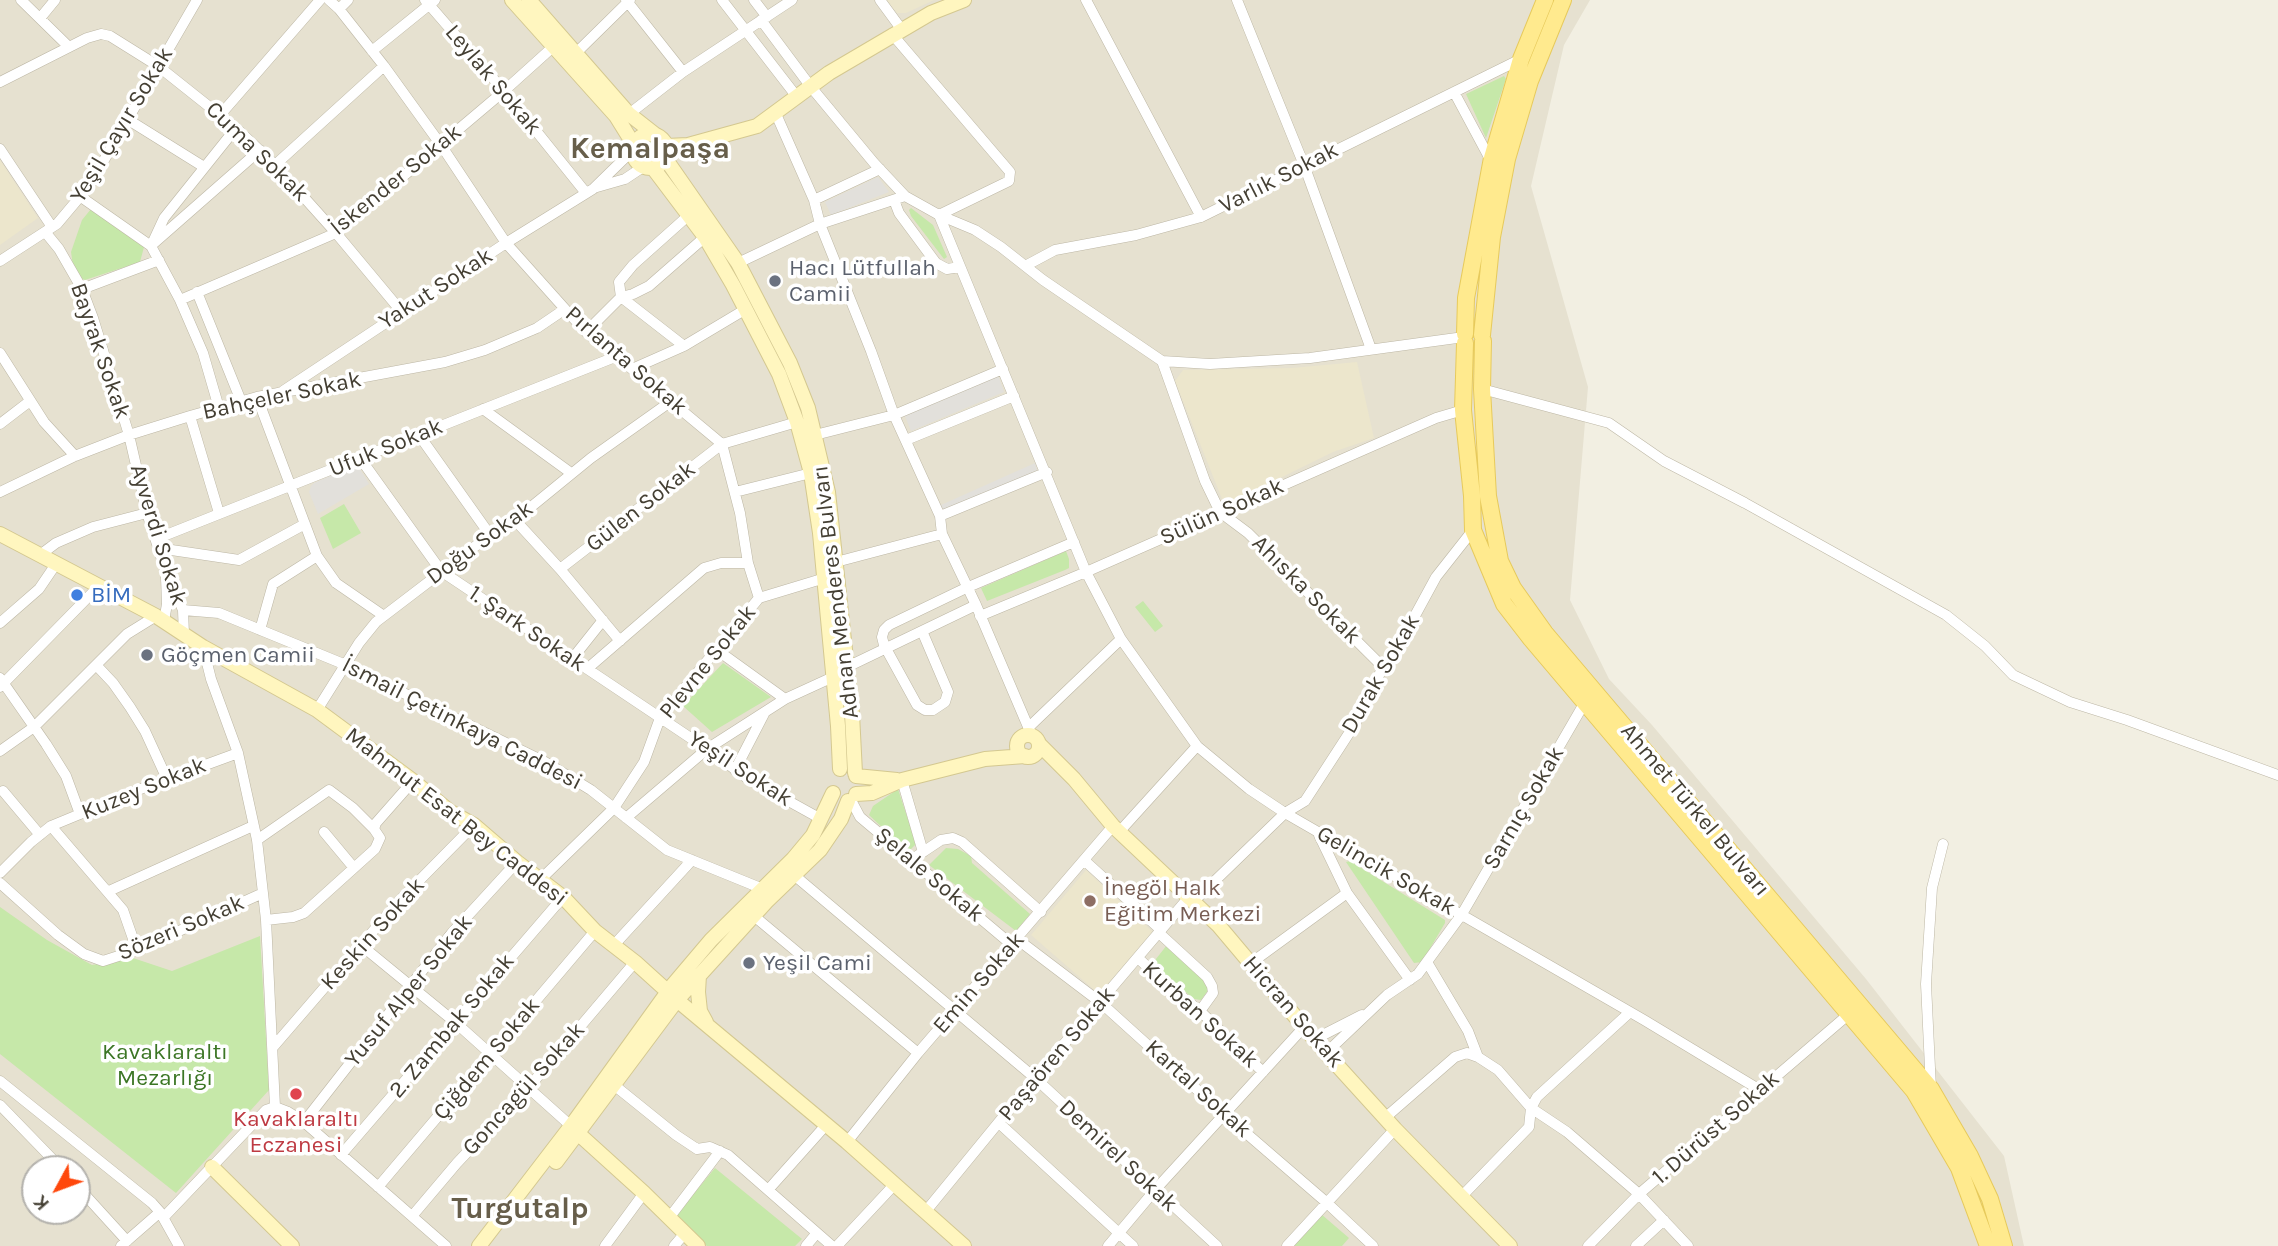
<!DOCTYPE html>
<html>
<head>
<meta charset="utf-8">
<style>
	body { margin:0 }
	#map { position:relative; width:2278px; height:1246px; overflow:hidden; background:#f2efe2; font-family:Karla,sans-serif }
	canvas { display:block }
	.north { position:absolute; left:21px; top:1155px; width:70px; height:70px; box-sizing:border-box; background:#fff; border:2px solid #b4b2ad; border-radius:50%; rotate:229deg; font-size:19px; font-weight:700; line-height:28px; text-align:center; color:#443f33 }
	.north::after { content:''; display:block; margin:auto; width:24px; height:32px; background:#ff480c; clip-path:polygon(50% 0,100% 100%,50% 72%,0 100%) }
</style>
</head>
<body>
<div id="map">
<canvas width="2278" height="1246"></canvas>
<div class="north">K</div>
</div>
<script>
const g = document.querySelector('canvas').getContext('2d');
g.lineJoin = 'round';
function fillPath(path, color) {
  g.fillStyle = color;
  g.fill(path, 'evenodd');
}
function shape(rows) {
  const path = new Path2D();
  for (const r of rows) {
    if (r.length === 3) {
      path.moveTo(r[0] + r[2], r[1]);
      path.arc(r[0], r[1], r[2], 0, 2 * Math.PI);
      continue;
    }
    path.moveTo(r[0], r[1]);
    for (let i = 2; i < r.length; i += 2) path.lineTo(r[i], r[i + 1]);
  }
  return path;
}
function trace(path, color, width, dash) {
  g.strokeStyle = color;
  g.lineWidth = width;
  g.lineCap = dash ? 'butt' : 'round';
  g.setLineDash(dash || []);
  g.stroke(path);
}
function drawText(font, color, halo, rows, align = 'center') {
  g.font = font + ' Karla,sans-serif';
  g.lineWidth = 7;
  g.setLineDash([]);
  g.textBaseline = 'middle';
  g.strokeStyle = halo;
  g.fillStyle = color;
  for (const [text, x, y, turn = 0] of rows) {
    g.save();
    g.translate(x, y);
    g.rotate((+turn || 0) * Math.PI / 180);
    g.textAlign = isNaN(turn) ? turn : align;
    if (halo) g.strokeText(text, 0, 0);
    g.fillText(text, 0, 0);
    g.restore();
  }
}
const residential = shape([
	[0,0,1590,0,1564,45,1531,186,1588,387,1570,600,1609,679,1652,725,1866,979,2004,1156,2024,1246,0,1246],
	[35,1169,77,1169,77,1211,35,1211]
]);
const education = shape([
	[886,0,934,0,906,13,897,13],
	[0,160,38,218,0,245],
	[1357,362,1374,438,1333,452,1229,503,1222,499,1175,381,1183,370,1292,368],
	[1086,870,1154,933,1099,994,1031,935]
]);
const green = shape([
	[1504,76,1506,79,1486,138,1466,94],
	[651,151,10],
	[911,208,933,225,947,257,944,259,911,216,909,210],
	[91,209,144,247,140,262,85,280,80,278,73,266,71,252,82,220],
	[344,504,361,533,333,549,320,518],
	[1066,551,1069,559,1069,568,1065,570,987,601,981,588],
	[1143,601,1163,626,1155,632,1135,607],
	[723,663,771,697,712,732,683,706],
	[898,789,916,844,908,852,869,815,873,806],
	[946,848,958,849,971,856,972,863,1030,914,1016,931,929,865],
	[1350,861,1445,920,1445,923,1422,962,1414,963,1346,862],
	[0,907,47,940,92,965,133,958,172,971,260,936,269,1090,176,1193,0,1054],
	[1167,945,1208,984,1209,989,1201,1000,1194,999,1152,964],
	[715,1168,802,1239,795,1246,707,1246,674,1218],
	[1321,1214,1349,1238,1342,1246,1293,1246]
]);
const parking = shape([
	[878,177,889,192,831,215,825,202],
	[998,375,1004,392,911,431,905,416],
	[1035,463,1040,479,947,518,941,505],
	[357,464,369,484,318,514,309,492,311,486,314,483]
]);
const street = shape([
	[21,0,69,47],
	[329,0,339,9,384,66,441,145,506,243,565,309,586,332,632,369,722,444],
	[425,0,504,91,586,193],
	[626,0,683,72],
	[722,0,797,97],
	[754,0,767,17],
	[880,0,902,30],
	[1086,0,1201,217],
	[1237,0,1304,165,1371,349],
	[339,9,348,0],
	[41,17,55,0],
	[761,20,811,87,874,163,905,196,939,215,975,230,1001,247,1043,280,1162,361,1210,364,1310,358,1464,337],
	[892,34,1010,172,1009,181,939,215,1086,572,1121,639,1197,746,1249,789,1285,813,1644,1020,1760,1090],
	[372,51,435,0],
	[576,53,630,0],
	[0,82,87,38,101,34,110,36,158,66,236,128,275,165,336,233,401,311],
	[1454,92,1491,161],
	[221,114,320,0],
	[629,114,683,72,792,0],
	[776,114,814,200,820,224,871,351,894,415,940,516,942,534,976,605,1032,736],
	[127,119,204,167],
	[0,149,52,227],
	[275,165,384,66],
	[597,187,625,179,643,167],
	[81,197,151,246,180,300,203,353,219,408],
	[814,200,880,169],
	[894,200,899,213,936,263,947,269,960,267],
	[46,233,59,249,82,289,93,318,129,435,147,513,165,569,183,610,184,635],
	[154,243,260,150],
	[151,246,164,218,236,128],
	[0,261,57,224,89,186,197,0],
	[738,263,820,224,905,196],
	[1027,265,1055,250,1136,235,1201,217,1521,59],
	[82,289,159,260],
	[197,292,241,401],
	[180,300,336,233,504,91,554,46],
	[586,332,621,297,633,294,649,286,705,237],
	[684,346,621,297,619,282,633,265,689,215],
	[0,353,44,422,75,456],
	[1162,361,1205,481,1220,512,1248,533,1383,667],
	[632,369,684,346,746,309],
	[1482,389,1609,423,1664,461,1745,503,1946,615,1985,646,2013,675,2070,702,2127,720,2278,775],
	[283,391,506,243,593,189,633,150],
	[257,397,317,556,336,583,384,616],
	[483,409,571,473],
	[190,416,219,513],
	[0,424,30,401],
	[419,435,490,535],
	[815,435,894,415,1003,369],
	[906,440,1014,396],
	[722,444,740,513,748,563,759,598],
	[360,458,441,571,707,749,747,778,821,819],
	[0,492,75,456,129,435,190,416,257,397,445,362,485,350,537,328,565,309],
	[735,492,811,473],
	[940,516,1047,472],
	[515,520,560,569,620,641],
	[156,539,615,357],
	[158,548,239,560,305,524],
	[40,555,56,543,93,527,147,513],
	[836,562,942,534],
	[560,569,722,444,797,422],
	[183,610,219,613,346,665,545,762,591,790,667,850,763,889],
	[980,616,1086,572,1436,418,1463,410],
	[164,621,167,604,166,576],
	[0,623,39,589,56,564],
	[260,630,273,584,317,556],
	[922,631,948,692,945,702,933,710,925,710,917,705,884,645,882,637,884,630,889,625,966,588,1074,542],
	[203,647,211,679,238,753,257,840,266,920,275,1107],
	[717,650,785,699],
	[572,659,603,620],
	[97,666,113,683,130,707,145,731,167,779],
	[847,667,976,605],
	[587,669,704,568,721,563,748,563],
	[0,678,46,744,66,776,80,814],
	[0,687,99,586],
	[317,710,359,643,376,622,490,535,515,520,591,458,670,402],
	[1029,727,1121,639],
	[0,751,34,727,127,634,156,616],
	[735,770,764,714],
	[902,780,923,852],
	[3,791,40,835],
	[851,800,860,817,1012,945],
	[626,818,707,749,785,699,833,677],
	[51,826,123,910,137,950],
	[1120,831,1197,746],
	[324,832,354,868],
	[1319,835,1347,893,1410,980],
	[257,840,329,790,353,808,374,829],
	[911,860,941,840,953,838,962,842,1041,912],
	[1085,861,1161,930],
	[0,873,31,842,51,826,148,786,238,753],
	[794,875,1035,1078,1217,1246],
	[541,879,614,808,644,762,660,718,759,598,825,578],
	[0,883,58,935,84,954,103,961,137,950,263,893],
	[109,891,253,826],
	[1194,901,1285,813,1305,801,1355,724,1383,667,1405,634,1436,577,1473,530],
	[754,916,918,1053],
	[266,920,293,917,304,913,375,849,380,838,374,829,376,823,413,781],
	[1159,933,1207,977,1212,986,1213,993,1200,1011],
	[1017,939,1100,1002,1224,1114,1326,1202,1373,1246],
	[614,945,692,860],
	[362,946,456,1023,571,1126],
	[1138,958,1168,986,1200,1011,1263,1072],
	[1427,962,1468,1031,1478,1057],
	[1251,963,1347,893],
	[1315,1039,1362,1015],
	[274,1046,399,901,474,825],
	[1326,1053,1387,995,1418,974,1462,914,1585,702],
	[0,1081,152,1203,160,1212,179,1246],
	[609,1081,676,1135,697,1149,710,1147,728,1155,832,1246],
	[1931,1089,1926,984,1932,888,1943,844],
	[0,1105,62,1169],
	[275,1107,288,1112,304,1122,446,1246],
	[1386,1117,1455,1057,1467,1053,1478,1057,1498,1070,1531,1108,1567,1132,1639,1194,1688,1246],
	[304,1122,451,934,517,862],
	[999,1123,1133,1246],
	[847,1142,918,1053,1113,826],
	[341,1155,563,897],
	[77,1186,127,1241],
	[378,1187,595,931],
	[768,1190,826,1125],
	[1462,1196,1529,1127,1531,1108,1537,1097,1630,1012],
	[926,1211,1035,1078,1189,897],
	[413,1215,457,1163,529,1087,635,962],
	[164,1217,266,1110,275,1107],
	[669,1218,720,1151],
	[121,1246,160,1212],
	[605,1246,644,1193],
	[674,1246,685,1233],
	[806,1246,816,1234],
	[837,1246,894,1185],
	[1108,1246,1155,1190,1304,1027],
	[1287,1246,1395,1129],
	[1588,1246,1639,1194,1849,1014],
	[1636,1246,1664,1220]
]);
const secondary = shape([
	[512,0,616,116,634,145],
	[529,0,629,114,657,136],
	[650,151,17],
	[666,146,688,145,757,126,829,73,931,13,964,0],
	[665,158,738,263,790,363,808,408,828,492,852,714,855,773],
	[653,168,705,237,733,285,779,374,797,422,811,473,820,533,838,726,840,769],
	[0,534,156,616,203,647,317,710,413,781,449,811,474,825,517,862,563,897,595,931,635,962,677,1000,847,1142,964,1246],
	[1028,746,11],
	[1039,744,1074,779,1113,826,1219,926,1326,1053,1395,1129,1510,1246],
	[856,776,897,780],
	[856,794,872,793,902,780,985,759,1025,756],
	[699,975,698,992,700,1011,706,1022],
	[571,1127,644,1193,698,1246],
	[556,1162,677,1000,766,902,820,850,841,819,848,801],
	[212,1167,292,1246],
	[479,1246,571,1126,672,986,711,940,793,859,813,835,833,793]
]);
const primary = shape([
	[1465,334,1466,298,1492,158,1521,59,1545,0],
	[1482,335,1492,237,1507,159,1530,81,1563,0],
	[1483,341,1482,389,1488,496,1500,561,1513,588,1545,633,1931,1089,1970,1156,1990,1199,2004,1246],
	[1465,343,1463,410,1472,496,1473,530,1504,604,1531,639,1914,1091,1959,1168,1988,1246]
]);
const markers = [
	[775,281,7,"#6b7280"],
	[77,595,7,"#3f7fe0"],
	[147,655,7,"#6b7280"],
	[1090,901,7,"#8d6e63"],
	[749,963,7,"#6b7280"],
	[296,1094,7,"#e0444e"]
];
const streetNames = [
	["Leylak Sokak",493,80,50],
	["Yeşil Çayır Sokak",122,125,-59],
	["Cuma Sokak",257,152,44],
	["Varlık Sokak",1279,178,-27],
	["İskender Sokak",396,180,-39],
	["Yakut Sokak",436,289,-33],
	["Bayrak Sokak",100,351,71],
	["Pırlanta Sokak",626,361,41],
	["Bahçeler Sokak",282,396,-12],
	["Ufuk Sokak",386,448,-22],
	["Gülen Sokak",641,507,-38],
	["Sülün Sokak",1222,512,-24],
	["Ayverdi Sokak",158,535,73],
	["Doğu Sokak",480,543,-36],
	["Ahıska Sokak",1306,590,45],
	["Adnan Menderes Bulvarı",836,592,-97],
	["1. Şark Sokak",527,629,34],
	["Plevne Sokak",708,662,-51],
	["Durak Sokak",1381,674,-60],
	["İsmail Çetinkaya Caddesi",462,724,27],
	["Yeşil Sokak",740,769,33],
	["Kuzey Sokak",144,789,-22],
	["Sarnıç Sokak",1524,808,-60],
	["Ahmet Türkel Bulvarı",1695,810,50],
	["Mahmut Esat Bey Caddesi",456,817,38],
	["Gelincik Sokak",1386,871,30],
	["Şelale Sokak",929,875,40],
	["Sözeri Sokak",181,928,-23],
	["Keskin Sokak",373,934,-48],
	["Emin Sokak",979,983,-49],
	["Yusuf Alper Sokak",409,991,-51],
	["Hicran Sokak",1293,1012,49],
	["Kurban Sokak",1200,1015,42],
	["2. Zambak Sokak",452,1026,-50],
	["Paşaören Sokak",1057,1054,-50],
	["Çiğdem Sokak",487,1059,-50],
	["Goncagül Sokak",524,1089,-48],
	["Kartal Sokak",1198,1089,42],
	["1. Dürüst Sokak",1716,1128,-41],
	["Demirel Sokak",1118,1156,43]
];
const worshipNames = [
	["Hacı Lütfullah",789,268],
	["Camii",789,294],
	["Göçmen Camii",161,655],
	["Yeşil Cami",763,963]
];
const shopNames = [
	["BİM",91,595]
];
const educationNames = [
	["İnegöl Halk",1104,888],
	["Eğitim Merkezi",1104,914]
];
const parkNames = [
	["Kavaklaraltı",165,1052],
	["Mezarlığı",165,1078]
];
const healthNames = [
	["Kavaklaraltı",296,1119],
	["Eczanesi",296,1145]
];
const districtNames = [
	["Kemalpaşa",650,149],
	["Turgutalp",520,1209]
];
fillPath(residential, '#e6e1d0');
fillPath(education, '#ece6cc');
fillPath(green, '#c6e8a9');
fillPath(parking, '#e2e0db');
trace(street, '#bdb7a5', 11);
trace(secondary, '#d4c890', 16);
trace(primary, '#e7ca5c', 18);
trace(street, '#fff', 10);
trace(secondary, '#fff6bf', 14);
trace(primary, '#ffea8e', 16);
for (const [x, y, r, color] of markers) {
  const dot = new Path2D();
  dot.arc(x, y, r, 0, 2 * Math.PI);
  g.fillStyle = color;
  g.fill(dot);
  trace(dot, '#fff', 2.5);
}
drawText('23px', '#443f33', '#fff', streetNames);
drawText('23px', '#5b616d', '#fff', worshipNames, 'left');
drawText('23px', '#366cbe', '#fff', shopNames, 'left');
drawText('23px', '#785e54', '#fff', educationNames, 'left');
drawText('23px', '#3c7625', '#fff', parkNames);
drawText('23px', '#be3a42', '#fff', healthNames);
drawText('bold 30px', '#675e4a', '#fff', districtNames);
</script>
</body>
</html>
